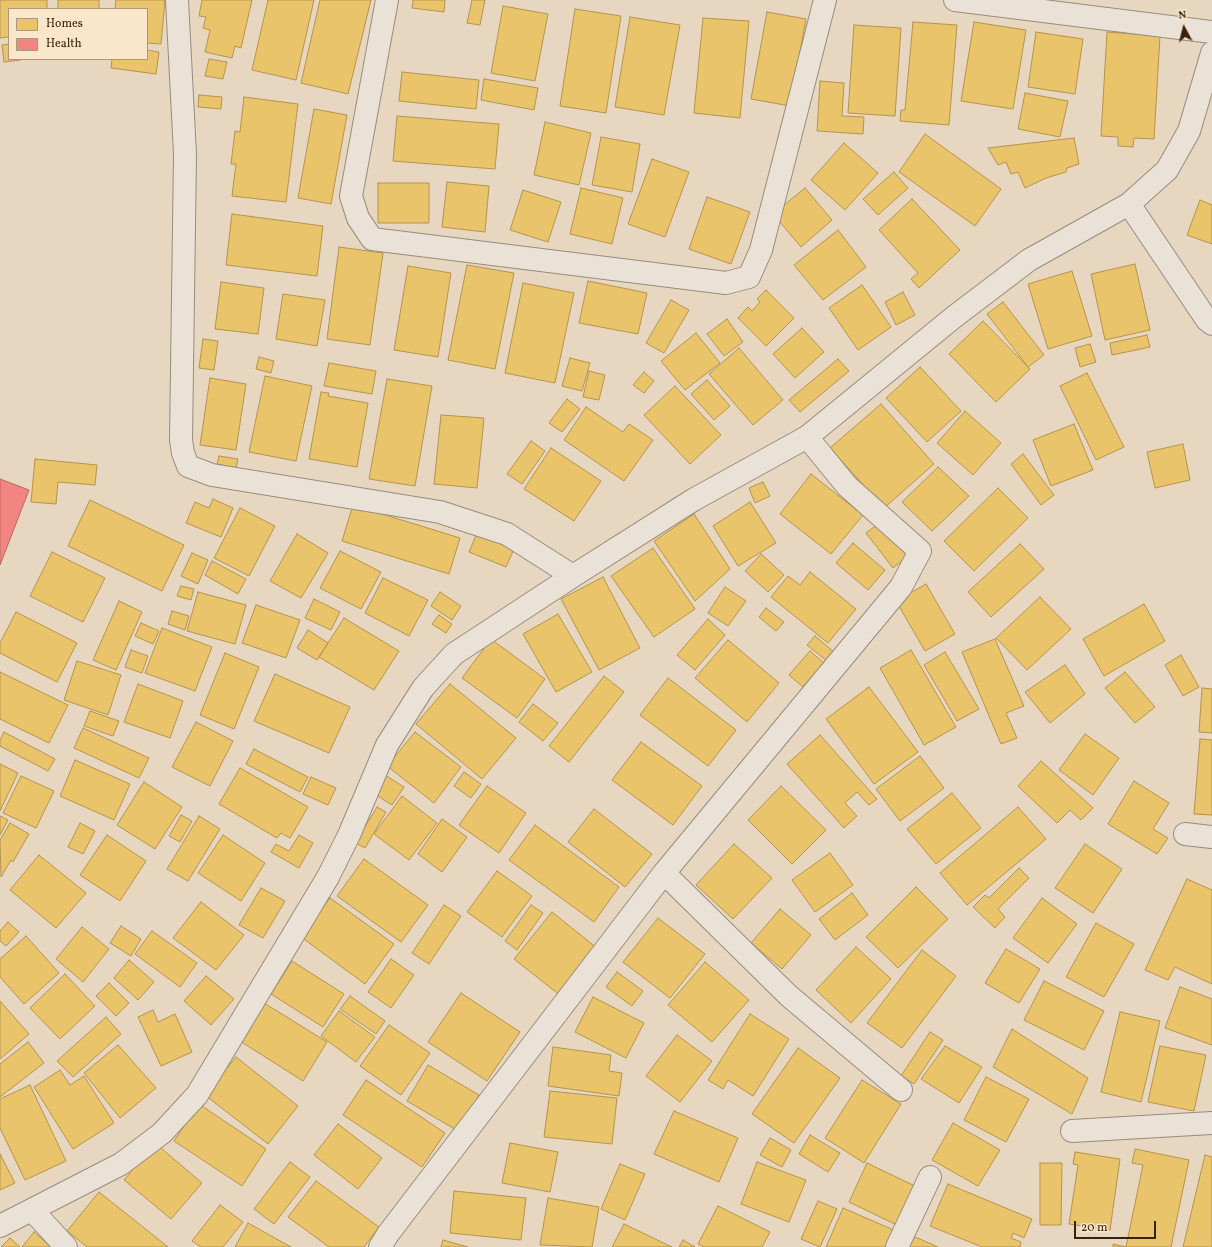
<!DOCTYPE html>
<html>
<head>
<meta charset="utf-8">
<style>
	body { margin:0 }
	#map { position:relative; width:1212px; height:1247px; overflow:hidden; background:#e7d7c0; font-family:Vollkorn,serif }
	canvas { display:block }
	.legend { position:absolute; left:8px; top:8px; width:140px; height:52px; box-sizing:border-box; background:#fae7cb; border:1px solid #ae987c; margin:0; padding:5px 7px; list-style:none; font-size:12px; color:#3b2206 }
	.legend li { display:flex; align-items:center; gap:8px; height:20px }
	.legend b { width:20px; border:1px solid #ae987c }
	.north { position:absolute; left:1164px; top:8px; width:40px; height:40px; -webkit-text-stroke:3px #fae7cb; paint-order:stroke; rotate:353deg; font-size:11px; font-weight:700; line-height:16px; text-align:center; color:#3b2206 }
	.north::after { content:''; display:block; margin:auto; width:14px; height:18px; background:#3b2206; clip-path:polygon(50% 0,100% 100%,50% 72%,0 100%) }
	.scale { position:absolute; left:1074px; top:1221px; width:82px; height:18px; box-sizing:border-box; border:2px solid #3b2206; border-top:0; padding-left:5px; font-size:12px; line-height:14px; white-space:nowrap; color:#3b2206; -webkit-text-stroke:3px #fae7cb; paint-order:stroke }
</style>
</head>
<body>
<div id="map">
<canvas width="1212" height="1247"></canvas>
<ul class="legend">
<li><b style="height:11px;background:#e9c46a"></b>Homes</li>
<li><b style="height:11px;background:#f28482"></b>Health</li>
</ul>
<div class="north">N</div>
<div class="scale">20 m</div>
</div>
<script>
const g = document.querySelector('canvas').getContext('2d');
g.lineJoin = 'round';
function fillPath(path, color) {
  g.fillStyle = color;
  g.fill(path, 'evenodd');
}
function shape(rows) {
  const path = new Path2D();
  for (const r of rows) {
    path.moveTo(r[0], r[1]);
    for (let i = 2; i < r.length; i += 2) path.lineTo(r[i], r[i + 1]);
  }
  return path;
}
function trace(path, color, width, dash) {
  g.strokeStyle = color;
  g.lineWidth = width;
  g.lineCap = dash ? 'butt' : 'round';
  g.setLineDash(dash || []);
  g.stroke(path);
}
const homes = shape([
	[0,0,47,0,47,9,9,9,9,37,0,38,0,0],
	[58,0,99,0,99,9,58,9,58,0],
	[116,0,165,0,161,44,147,43,147,9,115,9,116,0],
	[202,0,252,0,241,48,235,46,232,58,205,52,210,30,203,28,206,17,199,16,202,0],
	[268,0,314,0,296,80,252,70,268,0],
	[320,0,371,0,348,94,301,83,320,0],
	[413,0,445,0,444,12,412,8,413,0],
	[472,0,485,0,480,25,467,23,472,0],
	[503,6,548,14,535,81,491,73,503,6],
	[575,9,621,16,606,113,560,106,575,9],
	[767,12,806,19,790,106,751,99,767,12],
	[630,17,680,25,664,115,615,107,630,17],
	[703,18,749,21,740,118,694,113,703,18],
	[913,22,957,25,949,125,900,121,901,110,905,110,913,22],
	[974,22,1026,30,1013,109,961,101,974,22],
	[854,25,901,28,895,116,848,113,854,25],
	[1036,32,1083,39,1075,94,1028,87,1036,32],
	[1107,32,1160,36,1154,139,1134,138,1133,147,1118,146,1118,137,1101,136,1107,32],
	[9,44,9,59,21,59,21,60,4,62,2,45,9,44],
	[147,50,159,52,156,74,111,68,112,59,147,59,147,50],
	[209,59,227,62,223,79,205,76,209,59],
	[402,72,479,80,476,109,399,101,402,72],
	[484,79,538,88,534,110,481,100,484,79],
	[820,81,844,83,842,116,864,117,863,134,817,131,820,81],
	[1025,93,1068,101,1060,137,1018,129,1025,93],
	[199,95,222,97,221,109,198,107,199,95],
	[244,97,298,104,286,202,232,196,236,164,231,164,235,131,240,132,244,97],
	[314,109,347,115,331,204,298,198,314,109],
	[397,116,499,124,495,169,393,161,397,116],
	[545,122,591,133,579,185,534,175,545,122],
	[925,134,1001,189,975,226,899,172,925,134],
	[601,137,640,144,632,192,592,185,601,137],
	[1074,138,1079,164,1067,168,1066,172,1046,178,1025,188,1018,172,1011,174,1006,162,998,165,988,148,1074,138],
	[844,143,878,173,845,210,811,180,844,143],
	[652,159,689,172,665,237,628,224,652,159],
	[894,172,908,188,878,215,863,199,894,172],
	[447,182,489,186,485,232,442,227,447,182],
	[378,183,429,183,429,223,378,223,378,183],
	[581,188,623,198,612,244,570,234,581,188],
	[805,188,832,220,801,247,773,214,805,188],
	[523,190,561,202,548,242,510,230,523,190],
	[707,197,750,212,731,264,689,249,707,197],
	[912,199,960,250,919,288,911,279,918,273,879,230,912,199],
	[1200,200,1212,205,1212,244,1187,235,1200,200],
	[232,214,323,226,317,276,226,265,232,214],
	[838,230,866,267,823,300,794,265,838,230],
	[339,247,383,253,370,345,327,339,339,247],
	[1135,264,1150,330,1105,340,1091,274,1135,264],
	[467,265,514,273,495,369,448,360,467,265],
	[408,266,451,273,438,357,394,350,408,266],
	[1072,271,1092,336,1048,349,1028,284,1072,271],
	[588,281,647,293,638,334,579,323,588,281],
	[221,282,264,288,258,334,215,329,221,282],
	[523,283,574,293,555,383,505,373,523,283],
	[862,285,891,327,858,350,829,308,862,285],
	[766,290,794,318,766,346,738,318,748,307,752,311,760,302,757,299,766,290],
	[903,292,915,315,896,325,885,302,903,292],
	[283,294,325,300,317,346,276,339,283,294],
	[671,300,689,310,664,353,646,343,671,300],
	[1003,302,1044,355,1028,367,987,314,1003,302],
	[727,319,743,342,724,356,707,334,727,319],
	[983,321,1030,369,996,402,949,354,983,321],
	[802,328,824,352,795,378,773,354,802,328],
	[696,333,720,363,685,390,661,361,696,333],
	[1147,335,1150,347,1112,355,1110,343,1147,335],
	[203,339,218,341,214,370,199,368,203,339],
	[1090,344,1096,362,1080,367,1075,348,1090,344],
	[739,348,783,400,753,425,709,374,739,348],
	[259,357,274,361,271,373,256,369,259,357],
	[570,358,590,363,582,391,562,386,570,358],
	[838,359,849,371,800,412,789,400,838,359],
	[329,363,376,371,372,394,324,386,329,363],
	[920,367,961,411,927,442,886,398,920,367],
	[589,371,605,375,599,400,583,397,589,371],
	[644,372,654,381,644,393,633,385,644,372],
	[1087,373,1124,447,1096,460,1060,386,1087,373],
	[265,376,312,386,296,461,249,452,265,376],
	[210,378,246,384,236,450,200,445,210,378],
	[387,379,432,386,415,486,369,479,387,379],
	[707,380,730,406,714,420,691,394,707,380],
	[675,386,721,435,690,464,644,415,675,386],
	[321,392,329,393,328,396,368,403,357,467,309,459,321,392],
	[567,399,580,409,562,432,549,423,567,399],
	[881,404,934,464,884,508,830,448,881,404],
	[586,407,623,432,629,424,653,440,624,481,564,440,586,407],
	[965,411,1001,443,973,475,937,443,965,411],
	[441,415,484,418,477,488,434,484,441,415],
	[1074,424,1093,470,1051,486,1033,440,1074,424],
	[531,441,545,451,522,484,507,474,531,441],
	[1183,444,1190,480,1155,488,1147,452,1183,444],
	[551,448,601,481,574,521,524,489,551,448],
	[1023,454,1054,495,1041,505,1011,464,1023,454],
	[219,456,238,459,236,468,217,464,219,456],
	[35,459,97,465,95,485,58,482,56,504,31,502,35,459],
	[938,467,969,496,932,531,902,502,938,467],
	[811,474,863,515,831,554,780,514,811,474],
	[763,482,770,496,755,503,749,488,763,482],
	[998,488,1028,518,974,571,944,541,998,488],
	[213,499,233,508,221,537,186,523,195,502,209,508,213,499],
	[90,500,184,545,162,591,68,546,90,500],
	[750,502,776,543,738,566,713,526,750,502],
	[353,505,460,538,449,574,342,541,353,505],
	[240,508,275,526,249,576,214,558,240,508],
	[694,514,730,569,695,601,654,541,694,514],
	[882,521,909,555,893,568,866,533,882,521],
	[477,533,514,549,506,567,469,552,477,533],
	[297,534,328,553,301,598,270,581,297,534],
	[853,543,885,570,868,590,836,563,853,543],
	[1020,544,1044,569,991,617,968,592,1020,544],
	[653,548,695,609,654,637,611,576,653,548],
	[340,551,381,572,361,609,320,588,340,551],
	[52,552,105,578,83,622,30,596,52,552],
	[192,553,208,560,198,584,181,576,192,553],
	[761,554,784,575,768,592,745,571,761,554],
	[212,561,246,579,238,594,205,575,212,561],
	[810,572,856,609,828,643,771,597,788,576,800,585,810,572],
	[603,577,640,648,599,670,561,599,603,577],
	[383,578,428,600,409,636,365,613,383,578],
	[926,584,955,634,925,651,896,601,926,584],
	[181,586,194,589,191,600,177,596,181,586],
	[725,587,746,601,728,626,708,613,725,587],
	[198,592,246,605,235,644,187,631,198,592],
	[440,592,461,606,452,620,431,606,440,592],
	[1040,597,1071,629,1027,670,996,638,1040,597],
	[314,599,340,612,331,630,305,618,314,599],
	[119,601,142,612,116,670,93,660,119,601],
	[1144,604,1165,641,1104,676,1083,639,1144,604],
	[256,605,300,620,286,658,242,643,256,605],
	[766,608,784,622,776,631,759,617,766,608],
	[172,611,189,616,185,630,168,624,172,611],
	[16,612,77,643,57,682,0,653,0,643,16,612],
	[558,614,592,672,556,692,523,634,558,614],
	[439,615,452,624,446,633,432,624,439,615],
	[344,618,399,651,374,690,319,657,344,618],
	[708,619,725,635,695,670,677,655,708,619],
	[141,623,159,631,153,644,135,636,141,623],
	[162,628,212,647,195,691,145,673,162,628],
	[308,630,328,643,317,660,297,648,308,630],
	[815,636,834,652,827,661,807,645,815,636],
	[491,639,545,679,517,718,462,678,491,639],
	[995,639,1024,706,1006,713,1017,738,1001,744,962,652,995,639],
	[728,640,779,683,747,722,695,678,728,640],
	[131,650,148,656,142,673,125,667,131,650],
	[911,650,956,727,924,745,880,668,911,650],
	[810,651,824,663,803,687,789,675,810,651],
	[945,652,979,709,957,721,924,665,945,652],
	[225,653,259,667,234,729,200,715,225,653],
	[1181,655,1199,687,1183,696,1165,665,1181,655],
	[77,661,121,675,108,715,64,700,77,661],
	[1065,665,1085,694,1050,723,1025,692,1065,665],
	[0,672,68,705,49,743,0,719,0,672],
	[1125,672,1155,707,1135,723,1105,688,1125,672],
	[275,674,350,707,329,753,254,721,275,674],
	[604,676,624,692,569,762,549,746,604,676],
	[668,678,736,730,708,766,640,715,668,678],
	[138,684,183,701,170,738,124,722,138,684],
	[450,684,516,738,482,779,416,724,450,684],
	[869,687,918,752,874,784,826,719,869,687],
	[1202,688,1212,689,1212,733,1199,732,1202,688],
	[533,704,558,723,543,741,519,722,533,704],
	[90,711,119,721,113,736,84,726,90,711],
	[196,722,233,741,210,786,172,767,196,722],
	[83,728,149,758,139,778,74,748,83,728],
	[4,732,55,759,48,771,0,746,0,740,4,732],
	[415,732,461,767,434,803,387,766,415,732],
	[1085,734,1119,758,1093,795,1059,770,1085,734],
	[820,735,877,799,869,805,857,792,845,803,857,816,844,828,787,764,820,735],
	[1200,739,1212,740,1212,815,1194,814,1200,739],
	[641,742,702,786,673,825,612,780,641,742],
	[254,749,308,777,300,792,246,764,254,749],
	[920,756,944,788,900,821,876,789,920,756],
	[75,760,130,784,114,820,60,796,75,760],
	[1041,761,1093,808,1081,820,1070,810,1057,823,1018,786,1041,761],
	[0,764,18,773,0,811,0,764],
	[240,768,308,807,290,838,281,833,277,838,219,804,240,768],
	[464,772,481,784,471,798,454,786,464,772],
	[385,775,404,787,392,805,373,793,385,775],
	[21,776,54,791,36,828,3,813,21,776],
	[311,777,336,788,328,805,303,794,311,777],
	[1134,781,1169,803,1153,829,1168,838,1157,854,1108,824,1134,781],
	[144,782,182,807,155,849,117,825,144,782],
	[487,786,526,813,499,853,459,825,487,786],
	[781,786,826,830,792,864,748,820,781,786],
	[952,793,981,828,936,864,907,829,952,793],
	[402,796,437,823,409,860,374,834,402,796],
	[377,807,386,812,365,848,355,843,377,807],
	[1018,807,1046,839,967,905,940,873,1018,807],
	[594,809,652,854,625,887,568,842,594,809],
	[181,815,192,821,180,842,169,836,181,815],
	[0,816,8,820,0,835,0,816],
	[199,816,220,829,188,881,167,869,199,816],
	[442,819,467,837,442,872,418,854,442,819],
	[10,823,29,834,13,862,11,860,1,877,0,840,10,823],
	[80,823,95,831,83,854,68,847,80,823],
	[535,825,619,887,594,922,509,860,535,825],
	[107,835,146,861,120,901,80,875,107,835],
	[223,835,265,863,241,901,198,873,223,835],
	[299,835,313,843,299,868,271,852,276,844,289,851,299,835],
	[734,844,772,878,733,919,696,885,734,844],
	[1085,844,1122,869,1093,913,1055,888,1085,844],
	[830,853,853,885,815,912,792,880,830,853],
	[39,855,86,893,56,928,10,890,39,855],
	[364,859,428,905,401,942,337,896,364,859],
	[1019,868,1029,878,998,909,1005,917,995,928,973,907,985,895,989,898,1019,868],
	[497,871,532,896,502,937,467,912,497,871],
	[1187,879,1212,890,1212,984,1175,967,1168,980,1145,970,1187,879],
	[916,887,948,919,898,968,866,937,916,887],
	[261,888,285,901,263,938,239,925,261,888],
	[852,893,868,915,835,940,819,919,852,893],
	[330,898,394,944,365,984,301,937,330,898],
	[1042,898,1077,924,1048,963,1013,938,1042,898],
	[201,902,244,935,216,970,173,938,201,902],
	[444,905,461,916,429,964,412,953,444,905],
	[531,905,543,913,517,950,505,941,531,905],
	[780,909,811,935,782,969,751,943,780,909],
	[552,912,598,949,561,996,514,959,552,912],
	[658,918,705,954,670,998,623,962,658,918],
	[8,922,19,932,6,946,0,941,0,931,8,922],
	[1096,923,1134,944,1104,997,1066,977,1096,923],
	[121,926,141,939,131,956,110,943,121,926],
	[82,927,109,949,83,982,56,959,82,927],
	[152,931,197,963,180,987,135,954,152,931],
	[26,936,59,973,24,1004,0,977,0,959,26,936],
	[856,947,891,979,851,1023,816,990,856,947],
	[1006,949,1040,969,1019,1003,985,983,1006,949],
	[922,950,956,976,902,1048,867,1023,922,950],
	[391,959,414,975,391,1008,368,992,391,959],
	[129,960,154,982,138,1000,114,978,129,960],
	[292,961,344,994,323,1027,271,994,292,961],
	[705,962,749,1000,712,1042,668,1005,705,962],
	[617,972,643,991,632,1006,606,987,617,972],
	[65,974,95,1006,60,1039,30,1008,65,974],
	[206,976,234,999,211,1025,184,1001,206,976],
	[1044,981,1104,1011,1084,1050,1024,1020,1044,981],
	[109,983,129,1003,116,1016,96,996,109,983],
	[1180,987,1212,999,1212,1045,1165,1028,1180,987],
	[461,993,520,1032,487,1081,428,1042,461,993],
	[350,996,385,1021,376,1034,340,1009,350,996],
	[593,997,644,1023,626,1058,575,1032,593,997],
	[0,1001,29,1034,0,1059,0,1001],
	[264,1003,327,1042,303,1081,240,1041,264,1003],
	[153,1010,158,1022,175,1014,192,1052,161,1066,138,1017,153,1010],
	[339,1011,375,1037,356,1062,321,1036,339,1011],
	[1120,1012,1160,1021,1141,1102,1101,1092,1120,1012],
	[750,1014,789,1039,753,1096,728,1080,723,1089,708,1080,750,1014],
	[106,1017,121,1034,73,1077,57,1061,106,1017],
	[389,1025,430,1053,401,1095,360,1066,389,1025],
	[1012,1029,1088,1078,1072,1114,993,1067,1012,1029],
	[930,1032,943,1040,914,1084,901,1076,930,1032],
	[677,1035,712,1061,680,1102,646,1076,677,1035],
	[28,1042,44,1063,0,1097,0,1064,28,1042],
	[118,1045,156,1088,120,1118,84,1073,118,1045],
	[945,1046,982,1067,959,1103,921,1079,945,1046],
	[1160,1046,1206,1055,1194,1111,1148,1102,1160,1046],
	[553,1047,611,1055,609,1071,622,1073,619,1096,548,1086,553,1047],
	[798,1048,840,1078,794,1143,752,1114,798,1048],
	[236,1057,298,1106,268,1144,205,1095,236,1057],
	[428,1065,479,1095,458,1131,407,1101,428,1065],
	[60,1070,70,1085,84,1076,114,1123,73,1149,34,1087,60,1070],
	[986,1077,1029,1099,1006,1142,964,1120,986,1077],
	[366,1080,445,1133,422,1167,343,1115,366,1080],
	[862,1080,901,1104,864,1163,825,1138,862,1080],
	[30,1085,66,1161,25,1180,0,1128,0,1099,30,1085],
	[550,1091,617,1098,612,1144,544,1137,550,1091],
	[199,1104,266,1149,242,1186,174,1141,199,1104],
	[674,1111,738,1138,719,1182,654,1154,674,1111],
	[953,1123,1000,1150,978,1186,932,1160,953,1123],
	[338,1124,382,1158,358,1189,314,1155,338,1124],
	[810,1135,840,1153,828,1172,799,1154,810,1135],
	[770,1138,791,1150,782,1167,760,1155,770,1138],
	[155,1143,202,1183,171,1219,124,1180,155,1143],
	[510,1143,558,1152,550,1192,502,1183,510,1143],
	[1135,1149,1189,1160,1171,1247,1113,1247,1113,1244,1126,1247,1143,1165,1132,1163,1135,1149],
	[1075,1152,1120,1159,1110,1230,1069,1224,1078,1165,1073,1164,1075,1152],
	[0,1154,15,1183,0,1190,0,1154],
	[1205,1155,1212,1157,1212,1247,1183,1247,1205,1155],
	[290,1162,310,1177,274,1224,254,1209,290,1162],
	[757,1162,806,1180,789,1222,741,1204,757,1162],
	[867,1163,917,1187,899,1226,849,1202,867,1163],
	[1040,1163,1062,1163,1061,1225,1040,1225,1040,1163],
	[620,1164,645,1174,625,1220,601,1209,620,1164],
	[316,1181,379,1227,364,1247,329,1247,288,1217,316,1181],
	[948,1184,1032,1219,1024,1238,1013,1233,1011,1238,1021,1242,1020,1247,982,1247,930,1226,948,1184],
	[454,1191,526,1198,521,1240,450,1233,454,1191],
	[99,1192,168,1247,87,1247,67,1231,99,1192],
	[548,1198,599,1207,592,1247,540,1245,548,1198],
	[818,1201,837,1209,820,1247,801,1239,818,1201],
	[220,1205,243,1222,223,1247,201,1247,192,1241,220,1205],
	[718,1206,770,1232,762,1247,704,1247,698,1244,718,1206],
	[843,1208,896,1231,889,1247,826,1247,843,1208],
	[248,1223,291,1247,235,1247,248,1223],
	[624,1224,672,1247,612,1247,624,1224],
	[34,1232,51,1247,22,1247,34,1232],
	[913,1236,938,1247,908,1247,913,1236],
	[10,1238,20,1247,1,1247,10,1238],
	[443,1240,468,1247,441,1247,443,1240],
	[683,1240,695,1247,679,1247,683,1240]
]);
const health = shape([
	[0,479,29,490,0,565,0,479]
]);
const minor = shape([
	[177,0,185,154,181,440,183,453,188,466,212,475,440,512,507,534,573,576],
	[387,0,351,196,358,218,372,239,726,283,749,277,761,250,825,0],
	[955,0,1212,32],
	[1129,204,1207,320,1212,324],
	[1185,834,1212,837],
	[664,873,789,996,901,1090],
	[1072,1131,1212,1123],
	[33,1211,66,1247],
	[0,1226,121,1164,162,1133,197,1095,328,877,349,835,387,745,423,688,454,654,573,576,693,500,807,437,954,317,1029,260,1129,204,1167,170,1189,131,1212,53],
	[380,1247,388,1234,664,873,901,587,920,551,847,486,807,437],
	[897,1247,930,1177]
]);
fillPath(homes, '#e9c46a');
trace(homes, '#b5934c', 1);
fillPath(health, '#f28482');
trace(health, '#bb675d', 1);
trace(minor, '#988c7b', 24);
trace(minor, '#eae2d6', 22);
</script>
</body>
</html>
